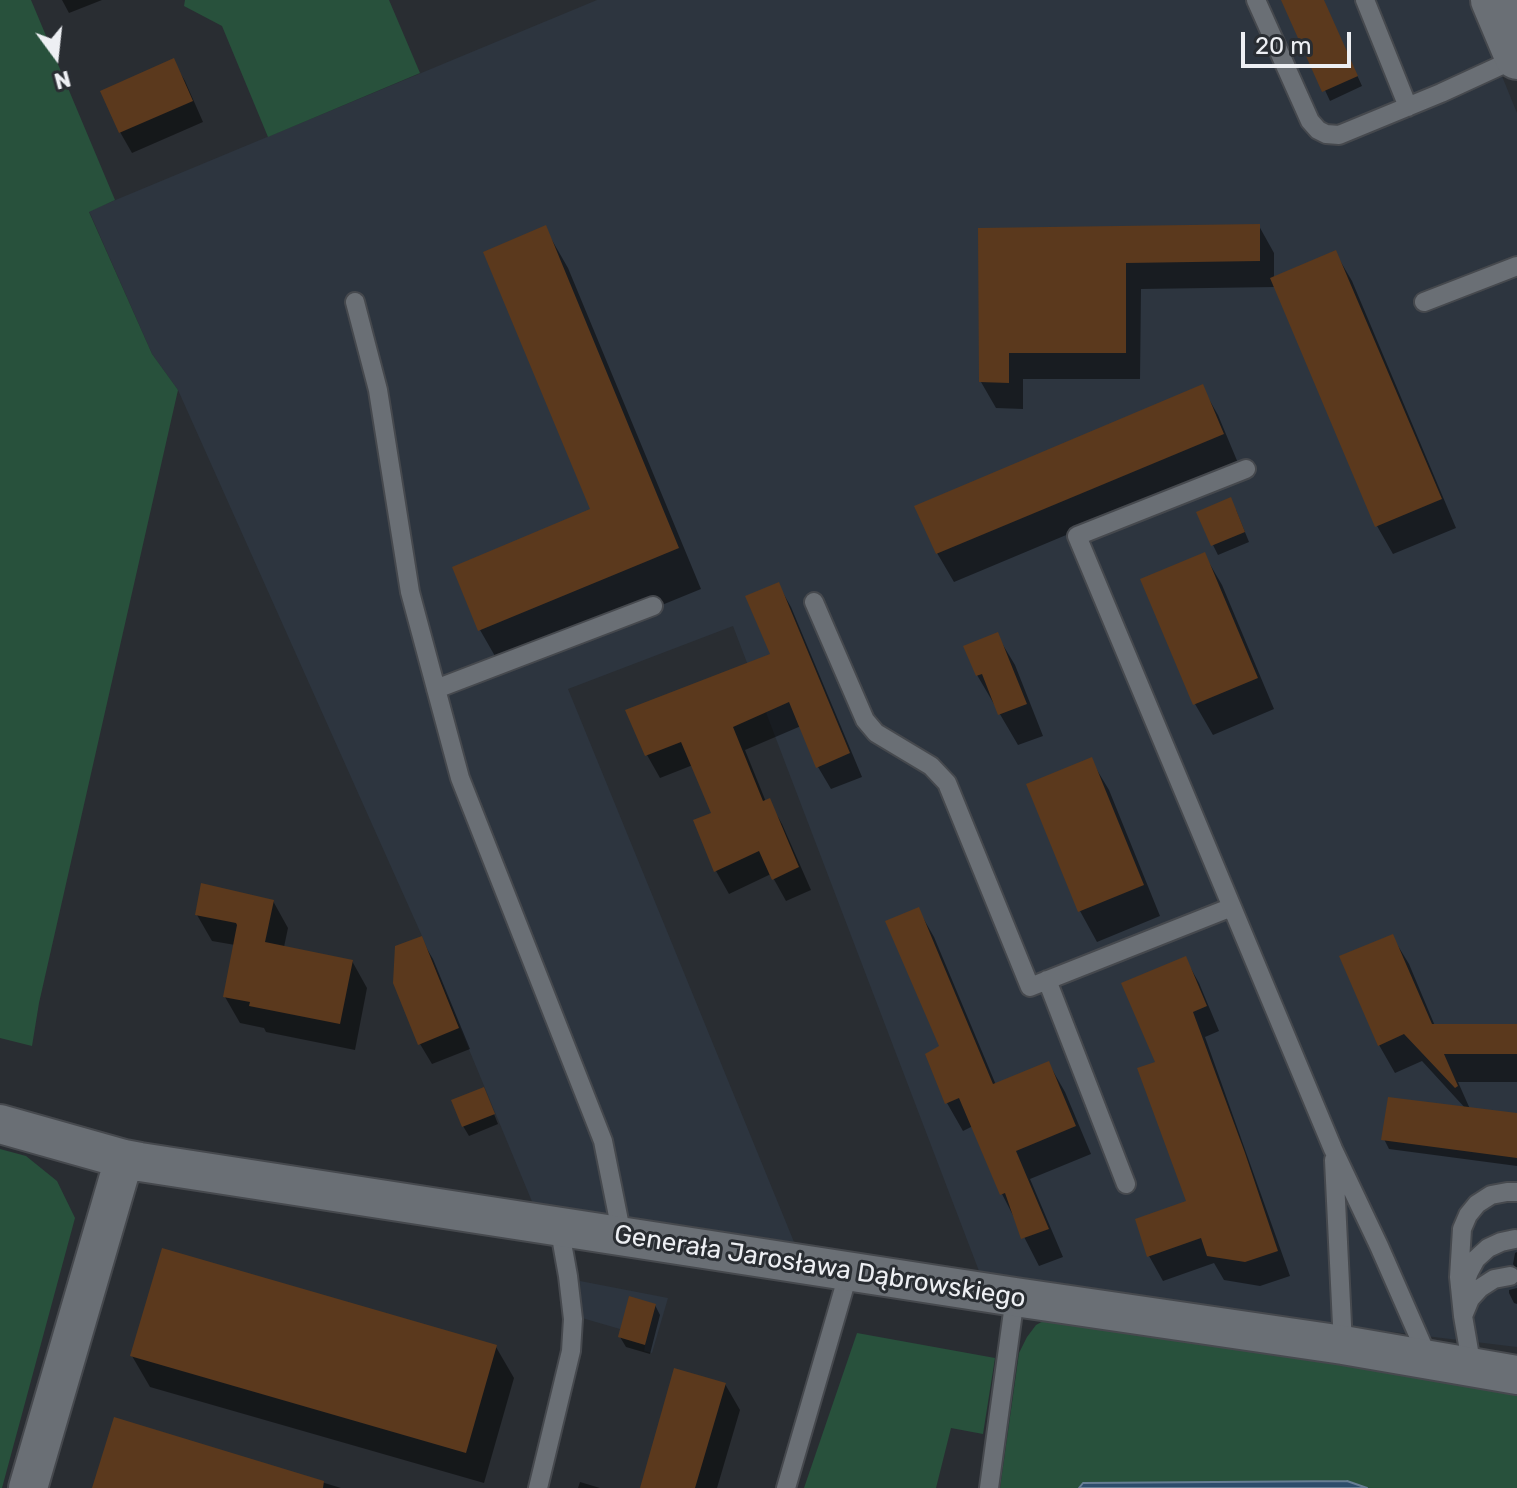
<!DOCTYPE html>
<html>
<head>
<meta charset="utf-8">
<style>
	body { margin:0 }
	#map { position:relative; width:1517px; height:1488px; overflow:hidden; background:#292d32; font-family:Rubik,sans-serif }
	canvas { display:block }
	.north { position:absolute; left:16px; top:16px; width:80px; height:80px; -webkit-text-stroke:6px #292d32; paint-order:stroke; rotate:165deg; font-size:22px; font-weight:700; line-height:32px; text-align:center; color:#edeff3 }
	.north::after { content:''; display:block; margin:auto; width:28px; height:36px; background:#edeff3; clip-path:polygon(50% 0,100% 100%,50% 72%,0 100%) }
	.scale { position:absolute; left:1241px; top:32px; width:110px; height:36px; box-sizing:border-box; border:4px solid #edeff3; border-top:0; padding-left:10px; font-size:24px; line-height:28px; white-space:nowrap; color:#edeff3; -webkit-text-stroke:6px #292d32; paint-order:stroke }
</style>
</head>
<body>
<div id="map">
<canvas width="1517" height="1488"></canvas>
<div class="north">N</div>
<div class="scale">20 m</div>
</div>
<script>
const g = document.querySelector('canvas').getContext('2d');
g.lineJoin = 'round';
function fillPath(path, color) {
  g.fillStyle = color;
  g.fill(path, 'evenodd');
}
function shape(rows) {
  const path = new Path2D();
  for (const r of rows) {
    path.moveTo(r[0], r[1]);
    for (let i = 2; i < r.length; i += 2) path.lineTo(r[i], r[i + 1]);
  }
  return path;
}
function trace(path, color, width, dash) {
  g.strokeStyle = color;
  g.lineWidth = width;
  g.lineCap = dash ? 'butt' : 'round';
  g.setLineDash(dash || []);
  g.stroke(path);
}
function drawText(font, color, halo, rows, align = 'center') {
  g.font = font + ' Rubik,sans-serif';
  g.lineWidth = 6;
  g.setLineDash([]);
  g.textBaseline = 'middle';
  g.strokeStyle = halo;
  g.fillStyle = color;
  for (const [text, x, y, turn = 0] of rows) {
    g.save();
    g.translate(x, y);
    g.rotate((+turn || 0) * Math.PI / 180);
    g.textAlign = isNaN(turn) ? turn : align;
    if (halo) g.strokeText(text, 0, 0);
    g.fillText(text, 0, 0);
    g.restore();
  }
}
const built = shape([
	[597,0,1471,0,1517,113,1517,1347,1384,1331,979,1271,733,626,568,689,794,1242,617,1215,533,1204,422,936,178,390,152,354,89,211],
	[580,1281,668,1298,652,1353,644,1351,645,1345,618,1337,620,1329,582,1318,581,1315]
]);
const green = shape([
	[0,0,31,0,115,200,89,212,152,354,178,390,39,1003,32,1046,0,1038],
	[185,0,389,0,420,73,268,137,222,26,184,6],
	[0,1149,26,1156,57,1181,75,1218,2,1488,0,1488],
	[1047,1319,1517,1392,1517,1488,1000,1488,1019,1353,1027,1337,1036,1325],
	[857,1333,995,1358,983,1434,951,1428,936,1488,804,1488]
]);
const water = shape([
	[1347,1481,1367,1488,1079,1488,1083,1483,1347,1481]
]);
const shadow = shape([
	[62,0,102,0,69,13],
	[1283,0,1323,0,1362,86,1330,101],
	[173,61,185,81,203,122,132,153,120,132],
	[1259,226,1274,253,1274,278,1335,252,1352,281,1456,528,1393,554,1377,526,1276,287,1141,289,1140,379,1023,379,1023,409,996,408,981,382,980,230],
	[545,228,568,268,701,589,503,670,480,630,592,511],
	[1202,387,1218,415,1238,463,954,582,937,553],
	[1236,510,1249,542,1218,555,1213,545],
	[1204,554,1222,585,1274,709,1213,735,1195,704,1143,580],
	[778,584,791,607,862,777,831,789,818,767,801,726,745,750,766,802,769,801,782,824,811,890,786,901,771,874,729,894,716,871,695,821,714,814,693,765,660,778,647,755,628,711,772,655],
	[997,635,1015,665,1043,736,1018,745,977,675],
	[1091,760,1109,790,1160,916,1097,942,1080,911],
	[273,901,288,928,284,947,352,961,367,988,355,1050,266,1032,264,1028,240,1023,225,997,235,945,212,941,197,915],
	[918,909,934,937,996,1085,1049,1064,1065,1092,1091,1154,1030,1179,1063,1257,1039,1266,1002,1194,973,1126,963,1131,947,1103,942,1047],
	[1392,936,1409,964,1435,1026,1517,1026,1517,1082,1458,1082,1470,1109,1517,1115,1517,1166,1389,1149,1384,1139,1466,1109,1422,1061,1395,1073,1379,1045],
	[421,939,433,959,470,1049,432,1064,420,1044],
	[1185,958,1199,983,1219,1031,1205,1037,1290,1276,1260,1286,1224,1280,1214,1263,1163,1281,1149,1256,1188,1202,1157,1063],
	[488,1099,498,1124,469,1136,463,1126],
	[1517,1252,1517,1270,1513,1264,1515,1253],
	[1517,1288,1517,1304,1514,1303,1509,1293,1509,1290],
	[655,1305,660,1315,650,1354,626,1347,620,1337],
	[496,1347,514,1378,484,1483,150,1387,132,1356],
	[725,1384,740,1410,717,1488,642,1488],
	[115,1419,341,1488,94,1488],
	[580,1482,600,1488,578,1488]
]);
const building = shape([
	[1281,0,1324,0,1358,76,1322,92],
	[174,58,193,101,119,133,100,91],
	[1260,224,1260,261,1126,263,1126,353,1009,353,1009,383,979,382,978,228],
	[546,225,679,548,478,631,452,567,590,509,483,252],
	[1336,250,1442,499,1375,527,1270,278],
	[1203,384,1224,434,936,554,914,506],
	[1231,497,1245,532,1211,546,1196,512],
	[1205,552,1258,678,1193,705,1140,579],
	[779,582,850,753,816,768,789,702,733,727,763,801,770,798,799,867,772,880,759,851,714,872,693,820,711,813,681,742,645,756,625,710,770,654,745,596],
	[998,632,1027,704,998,715,982,674,976,676,963,646],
	[1092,757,1144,885,1078,912,1026,784],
	[201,883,274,900,265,942,353,960,340,1024,249,1006,250,1002,223,997,237,925,236,923,195,915],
	[919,907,993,1084,1049,1061,1076,1126,1016,1151,1049,1229,1021,1239,1005,1193,1000,1195,959,1098,945,1104,925,1054,939,1046,885,921],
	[1393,934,1432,1024,1517,1024,1517,1054,1444,1054,1458,1086,1455,1088,1404,1034,1378,1046,1339,956],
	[422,936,459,1028,418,1045,393,983,395,946],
	[1186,956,1207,1006,1193,1012,1245,1153,1278,1251,1245,1262,1207,1256,1201,1238,1147,1257,1135,1219,1186,1201,1137,1068,1155,1062,1121,983],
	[484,1087,495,1114,462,1127,451,1100],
	[1388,1097,1517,1113,1517,1158,1381,1140],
	[162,1248,497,1345,466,1453,130,1356],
	[629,1296,656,1304,645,1345,618,1337],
	[674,1368,726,1383,695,1488,640,1488],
	[114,1417,324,1481,323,1488,92,1488]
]);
const service = shape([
	[1256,0,1310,121,1318,130,1326,134,1339,135,1441,93,1517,58],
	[1365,0,1408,107],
	[355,302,378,390,410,592,460,778,603,1141,622,1236],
	[1424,302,1517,266],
	[1246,469,1077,536,1333,1149,1379,1246,1429,1360],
	[814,602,865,720,876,733,931,766,947,783,1030,987,1232,907],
	[436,689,653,606],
	[1047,980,1126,1184],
	[1334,1160,1343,1345],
	[1463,1288,1469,1272,1476,1259,1488,1248,1501,1242,1515,1239],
	[1463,1316,1470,1299,1480,1288,1494,1279,1510,1276],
	[1472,1368,1463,1316,1459,1277,1462,1229,1468,1215,1477,1204,1491,1195,1507,1192,1517,1192],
	[538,1488,571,1351,573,1319,568,1276,559,1226],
	[786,1488,849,1271],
	[989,1488,1015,1297]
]);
const minor = shape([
	[0,1124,124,1159,140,1162,1015,1297,1343,1345,1517,1375],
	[28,1488,124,1159]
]);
const tertiary = shape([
	[1493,0,1517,57]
]);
const streetNames = [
	["Generała Jarosława Dąbrowskiego",820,1267,9]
];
fillPath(built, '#2d353f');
fillPath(green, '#28513c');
fillPath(water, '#2d4d6b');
trace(water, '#677e94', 2);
fillPath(shadow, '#0007');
fillPath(building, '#5b391d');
trace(service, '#46494e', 22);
trace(minor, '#46494e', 42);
trace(tertiary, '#46494e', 48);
trace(service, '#6a6f75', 18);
trace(minor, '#6a6f75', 38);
trace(tertiary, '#6a6f75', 44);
drawText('26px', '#edeff3', '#292d32', streetNames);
</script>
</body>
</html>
